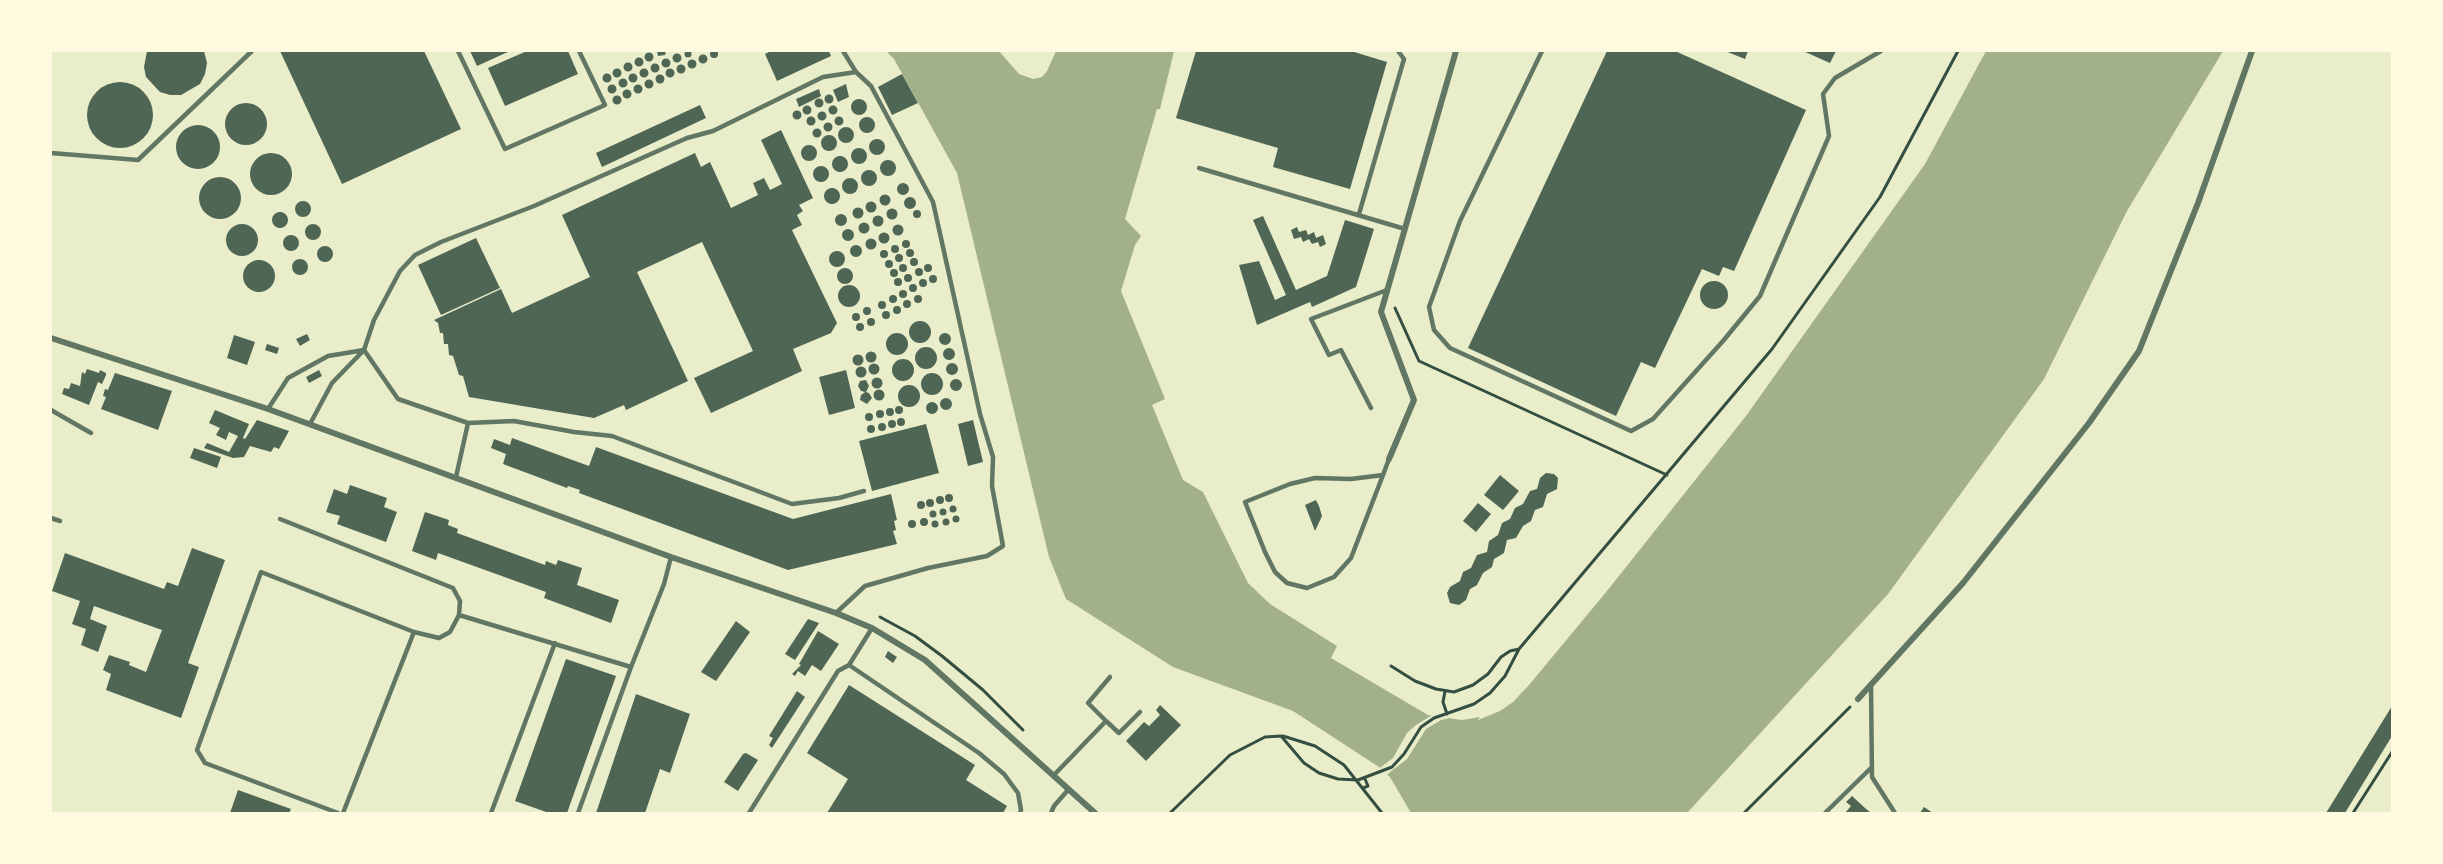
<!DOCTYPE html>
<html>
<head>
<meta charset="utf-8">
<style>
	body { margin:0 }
	#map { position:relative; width:2443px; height:864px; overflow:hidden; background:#e9edc9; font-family:Quicksand,sans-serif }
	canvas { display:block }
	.frame { position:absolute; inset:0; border:52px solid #fefae0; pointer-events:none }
</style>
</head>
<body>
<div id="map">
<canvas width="2443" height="864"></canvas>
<div class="frame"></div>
</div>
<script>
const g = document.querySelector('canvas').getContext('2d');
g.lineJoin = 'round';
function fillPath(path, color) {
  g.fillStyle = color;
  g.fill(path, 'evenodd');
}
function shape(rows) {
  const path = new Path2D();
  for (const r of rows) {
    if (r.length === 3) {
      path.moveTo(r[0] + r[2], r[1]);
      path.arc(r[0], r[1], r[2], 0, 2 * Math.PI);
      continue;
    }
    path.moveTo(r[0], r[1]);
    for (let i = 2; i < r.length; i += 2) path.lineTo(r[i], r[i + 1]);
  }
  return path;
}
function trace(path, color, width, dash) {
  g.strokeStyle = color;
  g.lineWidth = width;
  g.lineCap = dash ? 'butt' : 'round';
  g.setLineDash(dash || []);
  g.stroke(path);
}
const water = shape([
	[886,51,999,51,1019,74,1033,79,1042,77,1047,71,1056,51,1174,51,1160,109,1157,109,1125,219,1141,236,1135,245,1121,291,1165,399,1152,405,1183,480,1203,492,1248,583,1270,604,1337,646,1331,658,1428,715,1462,720,1480,717,1478,720,1500,711,1513,702,1529,685,1607,591,1746,416,1925,164,1986,51,2223,51,2127,211,2044,379,1888,594,1687,813,1411,813,1390,777,1379,767,1293,711,1173,667,1066,599,1049,557,957,173,894,59]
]);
const pier = shape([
	[1434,714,1454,717,1441,720,1426,729,1407,759,1385,776,1377,770,1393,758,1407,733,1416,725]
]);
const building = shape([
	[714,54,4],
	[688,54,3.5],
	[147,51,204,51,207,63,205,74,200,84,181,95,170,95,160,92,146,77,144,67],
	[280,51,424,51,461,129,342,184],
	[470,51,510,51,477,66],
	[527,51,568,51,578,74,505,106,488,68],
	[657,51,666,51,665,55,658,56],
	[771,51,829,51,831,56,777,81,765,54],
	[1196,51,1351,51,1387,62,1350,189,1273,167,1278,148,1176,118],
	[1607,51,1675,51,1806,110,1734,271,1723,267,1719,276,1702,269,1655,368,1641,362,1616,416,1468,348],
	[1725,51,1748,51,1745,59],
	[1803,51,1836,51,1830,63],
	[649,57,4.5],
	[677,58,4.5],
	[703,59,4.5],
	[639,62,4.5],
	[666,63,4.5],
	[692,64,4.5],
	[628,67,4.5],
	[655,68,4.5],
	[681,69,4.5],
	[644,73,4.5],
	[617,73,4.5],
	[670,73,4.5],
	[607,78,4.5],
	[633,78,4.5],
	[902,74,918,103,892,115,878,87],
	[660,79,4.5],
	[623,83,4.5],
	[649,84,4.5],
	[120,115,33],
	[846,84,849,97,838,102,833,90],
	[612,89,4.5],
	[638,89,4.5],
	[819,89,821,96,799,107,796,99],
	[627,94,4.5],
	[829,99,4.5],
	[617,100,4.5],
	[819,103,4.5],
	[859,107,8],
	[246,124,21],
	[700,105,706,118,602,167,596,153],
	[833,110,4.5],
	[807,110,4.5],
	[797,115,4.5],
	[822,116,4.5],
	[811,121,4.5],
	[839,121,4.5],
	[867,125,8],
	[828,127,4.5],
	[198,147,22],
	[846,135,8],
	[817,133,4.5],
	[781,130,813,198,799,205,803,211,797,215,802,225,792,230,837,323,831,333,793,349,802,371,711,413,694,378,753,351,702,242,637,272,688,381,626,410,624,405,594,418,469,397,463,376,459,375,453,356,449,355,448,344,444,344,443,333,440,333,438,323,434,320,501,289,512,313,590,277,562,215,695,153,701,167,710,162,731,208,758,195,753,183,764,178,770,190,782,184,761,140],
	[829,143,8],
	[877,147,8],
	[809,153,8],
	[859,156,8],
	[271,174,21],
	[840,164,8],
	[888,168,8],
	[821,174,8],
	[869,178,8],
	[220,198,21],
	[850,186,8],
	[903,189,6],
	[832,196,8],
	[885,200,5.5],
	[910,203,6],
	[871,207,5.5],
	[303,209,8],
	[858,213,5.5],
	[892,214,5.5],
	[917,214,4],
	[280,220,8],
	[841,220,6],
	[878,221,5.5],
	[1263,216,1296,290,1327,276,1345,220,1374,229,1356,287,1312,307,1310,302,1257,325,1239,265,1259,261,1275,300,1286,295,1253,220],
	[864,228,5.5],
	[242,240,16],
	[313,232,8],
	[898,230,5.5],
	[1297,227,1299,232,1306,230,1308,235,1314,232,1316,238,1323,235,1326,244,1320,247,1318,242,1312,244,1309,239,1303,242,1301,237,1294,239,1291,230],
	[848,235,6],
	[884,238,5.5],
	[291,243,8],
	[476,238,500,288,441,315,418,265],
	[871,244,5.5],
	[906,244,4],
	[856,251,6],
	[895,249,4],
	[325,254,8],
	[910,253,4],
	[884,254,4],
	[837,259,8],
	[899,258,4],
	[914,262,4],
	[300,267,8],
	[259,276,16],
	[889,264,4],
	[903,268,4],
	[928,268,4],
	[845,276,8],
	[919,272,4],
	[894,273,4],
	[908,278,4],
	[933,279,4],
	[898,282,4],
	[923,283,4],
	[1714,295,14],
	[913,288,4],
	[849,296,11],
	[903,294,4],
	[918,299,4],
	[893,299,4],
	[907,304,4],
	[882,305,4],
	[897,310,4],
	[867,311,4],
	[886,315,4],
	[856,317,4],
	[871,322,4],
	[920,332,11],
	[860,327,4],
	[945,339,6],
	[897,344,11],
	[307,334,310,340,300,346,296,339],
	[234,335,255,342,247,365,227,358],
	[267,344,279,348,277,354,265,350],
	[926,358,11],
	[949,354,6],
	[871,357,5.5],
	[858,360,5.5],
	[903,370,11],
	[952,369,6],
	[874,369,5.5],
	[861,372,5.5],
	[87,369,99,373,100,370,106,373,106,375,102,384,98,382,89,405,62,394,64,388,69,389,71,383,80,386,82,372,85,374],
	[319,370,322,376,309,383,306,377],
	[846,370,855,408,829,415,819,377],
	[932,384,11],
	[115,373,172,391,158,430,101,409,106,397,103,396,105,389,108,390],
	[877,383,5.5],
	[956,385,6],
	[866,380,869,386,866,392,869,393,872,398,867,404,860,400,861,395,865,392,861,391,858,386,860,381],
	[909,396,11],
	[879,395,5.5],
	[946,404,6],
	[932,408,6],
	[899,410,4],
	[890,412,4],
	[880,414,4],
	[215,410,249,424,243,438,245,439,257,420,289,431,279,449,274,447,271,452,250,446,244,457,233,458,204,448,207,443,229,452,238,436,229,432,226,440,216,435,220,428,209,423],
	[869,417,4],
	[901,422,4],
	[892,424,4],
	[973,420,983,462,968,466,958,424],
	[882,427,4],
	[926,424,939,473,872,491,859,441],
	[871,429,4],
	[512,438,589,466,596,447,793,519,891,494,897,520,894,521,896,530,893,531,897,544,788,570,579,493,580,490,568,486,567,488,503,464,506,454,491,448,494,439,510,445],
	[194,448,221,457,217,468,190,458],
	[1546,473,1554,474,1558,478,1557,489,1547,494,1543,507,1535,510,1531,521,1523,526,1516,538,1507,540,1504,553,1494,559,1492,567,1483,573,1477,585,1470,589,1466,600,1459,605,1450,603,1447,593,1450,587,1460,581,1463,572,1471,568,1477,555,1487,552,1489,541,1498,535,1502,523,1510,519,1515,508,1523,504,1530,491,1537,489,1540,478],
	[1500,475,1519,491,1503,510,1484,495],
	[350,485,387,498,384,507,397,512,386,542,337,524,340,516,326,512,334,489,347,494],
	[949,498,4],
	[940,500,4],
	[930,503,4],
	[1316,500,1319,506,1322,516,1315,531,1305,505],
	[921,505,4],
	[1478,503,1491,514,1476,532,1463,521],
	[953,509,3.5],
	[943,512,3.5],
	[933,514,3.5],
	[425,512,449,520,448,525,458,529,457,533,545,565,546,561,556,565,558,560,582,568,577,585,619,600,611,623,544,598,546,592,438,553,436,560,412,551],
	[956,519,3.5],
	[924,522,4],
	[946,522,3.5],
	[912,524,4],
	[935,524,3.5],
	[192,548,225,560,188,663,199,667,181,718,106,690,111,674,103,670,109,655,130,662,129,665,146,672,162,630,94,606,90,619,107,626,98,652,81,645,86,629,72,624,80,601,52,591,65,553,164,589,167,582,178,586],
	[808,619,819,623,795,660,785,654],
	[736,621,750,632,716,681,701,672],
	[818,631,839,644,821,671,812,665,805,676,798,671,795,676,792,674,801,665,799,664],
	[888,651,897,657,893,663,885,657],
	[566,659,616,676,567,813,549,813,515,801],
	[849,685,975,765,966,780,1007,806,1003,813,827,813,848,779,807,753],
	[797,691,805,697,772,748,769,745,773,738,769,736],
	[636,694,690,714,670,773,660,769,645,813,596,813],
	[1160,705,1181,725,1146,761,1126,741,1144,722,1149,726,1160,715,1156,710],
	[2392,706,2392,736,2345,813,2326,813],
	[746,753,758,760,738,791,724,782,743,754],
	[238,790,291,809,289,813,230,813],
	[1852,796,1865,808,1871,813,1845,813,1851,806,1846,802],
	[1924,807,1933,813,1920,813]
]);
const path = shape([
	[1395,308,1419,361,1667,475],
	[880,617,915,636,942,656,983,690,1023,730],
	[1391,666,1415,681,1436,689,1454,692,1473,685,1488,674,1501,657,1510,651,1519,649],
	[1445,691,1443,702,1447,714],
	[1283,736,1315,746,1344,765,1382,813],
	[1363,788,1368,786,1365,779],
	[1170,813,1230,755,1265,737,1281,736,1304,763,1319,773,1338,779,1358,780,1392,767,1404,754,1421,727,1434,718,1474,704,1490,693,1505,676,1519,649,1772,349,1880,197,1958,51],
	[1744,813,1850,707],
	[2353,813,2392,752]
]);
const service = shape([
	[458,51,505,149,605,105,579,51],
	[843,51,856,72],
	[1542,51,1460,221,1429,307,1434,330,1450,348,1631,431,1653,419,1723,341,1760,296,1829,136,1823,94,1835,78,1881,51],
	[51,153,138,160,252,51],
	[1199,168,1405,229],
	[1359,214,1404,59,1398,51],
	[1371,408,1341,350,1329,355,1311,319,1387,290],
	[268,409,288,378,328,356,364,350,398,399,468,423,514,421,574,432,612,436,792,504,839,498,864,491],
	[51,410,91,433],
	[310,424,332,383,364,350,374,320,400,271,415,255,441,242,534,206,687,138,713,131,823,77,856,72,871,86,933,202,980,414,993,457,992,486,1003,546,987,556,928,568,865,586,836,613],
	[1383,475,1351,479,1315,478,1290,484,1245,502,1265,552,1275,572,1287,583,1307,588,1334,577,1351,558,1383,475,1389,459],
	[456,477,468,423],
	[51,518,60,521],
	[280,519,453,588,460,601,459,615,450,632,439,638,414,632,261,572,197,750,205,763,338,813],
	[459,615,631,667,664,584,671,557],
	[849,665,979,753,1004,774,1018,793,1021,810,1020,813],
	[1871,685,1872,777,1895,813],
	[1106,721,1088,703,1110,677],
	[1053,776,1106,721,1119,733,1140,712],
	[343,813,414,632],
	[491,813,555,643],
	[578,813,631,667],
	[749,813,838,671,849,665,872,628],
	[1051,813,1054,806,1068,790],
	[1825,813,1872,767]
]);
const minor = shape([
	[51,338,268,409,671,557,836,613,872,628,925,660,1095,813],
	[1389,459,1414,400,1381,312,1456,51],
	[1858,699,1963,583,2089,423,2139,351,2198,203,2252,51]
]);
fillPath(water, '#a3b18a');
fillPath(pier, '#e9edc9');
fillPath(building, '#4f6655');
trace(path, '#344e41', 3);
trace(service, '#617663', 4.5);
trace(minor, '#617663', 6);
</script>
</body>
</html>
